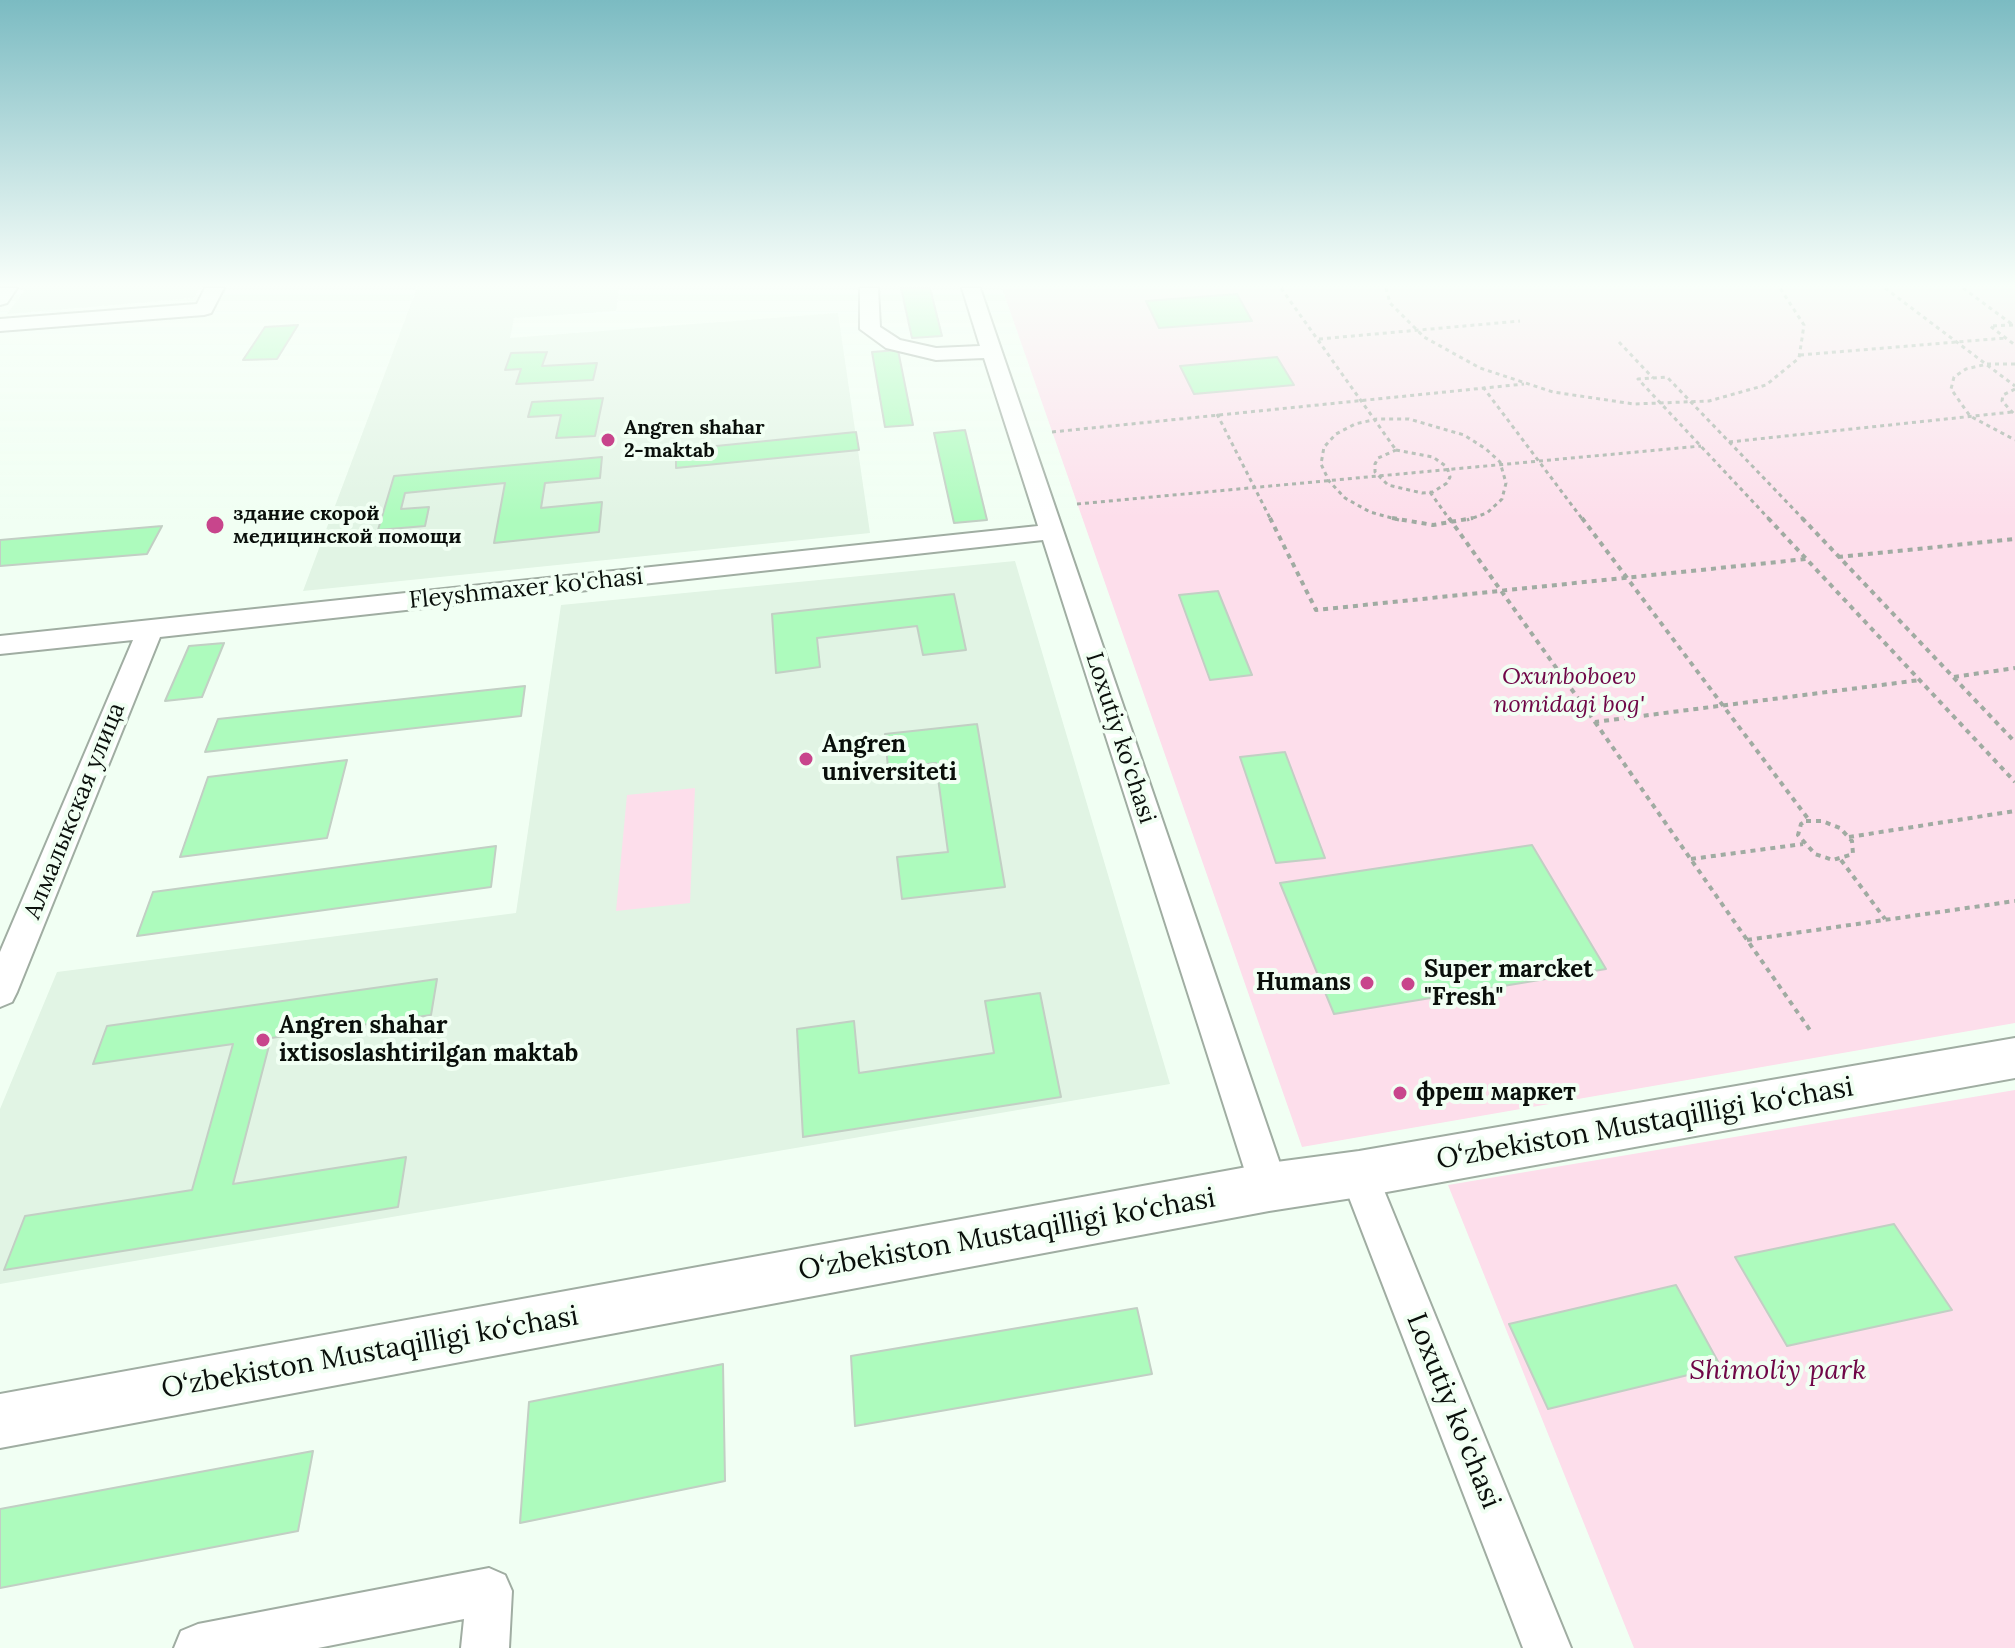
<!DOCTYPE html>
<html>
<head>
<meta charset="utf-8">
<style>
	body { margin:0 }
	canvas { display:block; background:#f1fff3 }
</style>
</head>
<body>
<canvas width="2015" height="1648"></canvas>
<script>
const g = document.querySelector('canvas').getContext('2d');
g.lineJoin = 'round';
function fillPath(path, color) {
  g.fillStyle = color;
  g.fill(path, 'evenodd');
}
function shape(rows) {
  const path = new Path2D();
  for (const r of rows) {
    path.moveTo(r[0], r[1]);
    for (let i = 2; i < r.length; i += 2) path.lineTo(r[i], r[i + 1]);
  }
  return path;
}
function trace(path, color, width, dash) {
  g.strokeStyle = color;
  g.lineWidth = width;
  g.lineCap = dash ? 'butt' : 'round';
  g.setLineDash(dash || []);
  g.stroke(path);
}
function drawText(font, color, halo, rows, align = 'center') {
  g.font = font + ' Lora,serif';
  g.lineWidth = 8;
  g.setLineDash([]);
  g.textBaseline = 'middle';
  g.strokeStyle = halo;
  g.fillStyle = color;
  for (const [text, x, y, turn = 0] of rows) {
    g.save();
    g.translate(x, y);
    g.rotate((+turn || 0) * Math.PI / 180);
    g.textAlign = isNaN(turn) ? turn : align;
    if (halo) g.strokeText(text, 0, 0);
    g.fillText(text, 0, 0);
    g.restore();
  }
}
const built = shape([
	[26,288,200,288,194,298,7,314],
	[417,288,619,288,616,311,514,318,510,338,838,313,870,533,303,591],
	[1015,561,1170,1084,0,1284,0,1109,57,972,516,913,561,605]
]);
const green = shape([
	[1002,288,2015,288,2015,1023,1302,1147],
	[695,788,690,903,616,911,627,795],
	[2015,1090,2015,1648,1634,1648,1448,1185]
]);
const building = shape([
	[901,288,930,288,942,336,912,338,901,288],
	[1237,294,1252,321,1159,328,1146,301,1237,294],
	[298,325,277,359,243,360,265,327,298,325],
	[898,350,913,425,885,427,872,352,898,350],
	[547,352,542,366,597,363,593,380,516,384,521,369,505,370,511,353,547,352],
	[1277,357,1294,385,1194,394,1180,366,1277,357],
	[603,398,595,436,556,438,561,415,528,417,532,402,603,398],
	[965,430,987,520,954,523,934,433,965,430],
	[856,432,859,450,676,468,676,450,856,432],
	[602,457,600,478,545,483,541,508,602,502,599,532,494,543,505,483,405,493,401,509,429,507,425,526,378,530,394,476,602,457],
	[162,526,147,554,0,566,0,540,162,526],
	[1218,591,1252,675,1210,680,1179,595,1218,591],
	[954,594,966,650,923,655,917,626,817,638,820,667,776,673,772,614,954,594],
	[224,643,202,697,165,701,189,646,224,643],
	[525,686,521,716,205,752,218,719,525,686],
	[977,724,1005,887,902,899,897,857,948,852,936,763,888,768,885,734,977,724],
	[1285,752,1325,858,1276,863,1240,757,1285,752],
	[347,760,327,838,180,857,208,777,347,760],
	[1532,845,1606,969,1334,1014,1280,883,1532,845],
	[496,846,491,887,137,936,153,892,496,846],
	[437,979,431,1015,271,1038,233,1184,406,1157,398,1207,4,1270,25,1216,192,1190,233,1044,93,1064,107,1026,437,979],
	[1040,993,1061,1097,803,1137,797,1029,854,1021,859,1073,994,1053,985,1001,1040,993],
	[1894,1224,1952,1310,1787,1346,1735,1257,1894,1224],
	[1676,1285,1721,1367,1548,1409,1509,1324,1676,1285],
	[1137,1308,1152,1374,855,1426,851,1356,1137,1308],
	[723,1364,725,1481,520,1523,529,1402,723,1364],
	[313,1451,298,1531,0,1588,0,1509,313,1451]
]);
const pathFar1 = shape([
	[1281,288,1396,450],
	[1386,288,1390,303,1424,337,1480,368,1553,392,1634,404,1709,401,1766,385,1799,358,1804,325,1780,288],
	[1885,288,2015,386],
	[1963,288,2013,325],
	[2013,325,1990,326,2015,345],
	[1319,339,1520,321],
	[1619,342,1653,378],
	[1800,355,2005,338],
	[2015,364,1987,364,1966,369,1954,377,1951,389,1970,416,2015,440],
	[1483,387,1583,520],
	[2015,389,2003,395,2002,401,2015,415],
	[1217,414,1271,520],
	[1052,432,1524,384],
	[1729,442,2012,412],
	[1396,450,1433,457,1447,467,1450,477,1447,483,1433,492,1422,493,1388,485,1375,472,1375,464,1378,458,1396,450],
	[1430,492,1450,520],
	[1077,504,1701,446],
	[1399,520,1370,512,1345,498,1329,481,1321,464,1324,447,1336,434,1355,424,1377,419,1409,419,1464,435,1486,449,1500,462,1506,483,1502,499,1487,513,1467,520],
	[1770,520,1638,379,1667,377,1804,520]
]);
const path = shape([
	[1270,518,1316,610,1806,559],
	[1392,518,1433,525,1473,518],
	[1449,518,1595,722,1920,680],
	[1582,518,1809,820],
	[1768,518,2015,782],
	[1802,518,2015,742],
	[1838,557,2015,539],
	[1954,677,2015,668],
	[1595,722,1812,1033],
	[1806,821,1822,821,1840,828,1852,841,1853,854,1833,860,1815,854,1798,835,1801,824,1806,821],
	[1849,837,2015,811],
	[1691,859,1803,844],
	[1841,860,1885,919],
	[1747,940,2015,901]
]);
const minor = shape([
	[0,288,17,288,7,303,0,305,0,288],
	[205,288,224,288,211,313,204,315,0,331,0,319,197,304,205,288],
	[860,288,878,288,880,327,900,340,936,348,980,346,962,288,980,288,1288,1187,1282,1200,1269,1206,1256,1200,1250,1187,1043,540,160,637,17,992,12,1002,0,1007,0,952,133,640,0,654,0,636,1038,526,984,358,936,360,886,348,860,329,860,288],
	[1359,1156,1372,1161,1571,1648,1523,1648,1340,1174,1346,1161,1359,1156],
	[489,1568,505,1575,512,1591,509,1648,461,1648,464,1619,318,1648,174,1648,181,1631,198,1624,489,1568]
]);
const major = shape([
	[2015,1038,2015,1078,1359,1197,1269,1211,0,1448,0,1394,1269,1163,1359,1151,2015,1038]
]);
const markers = [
	[608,440,8,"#c8458c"],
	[215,525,10,"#c8458c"],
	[806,759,8,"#c8458c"],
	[1367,983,8,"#c8458c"],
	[1408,984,8,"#c8458c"],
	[263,1040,8,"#c8458c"],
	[1400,1093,8,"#c8458c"]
];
const farPoinames = [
	["Angren shahar",624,428],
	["2-maktab",624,451],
	["здание скорой",233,514],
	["медицинской помощи",233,537]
];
const streetNames = [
	["Fleyshmaxer ko'chasi",526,589,-6],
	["Loxutiy ko'chasi",1120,738,72],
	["Алмалыкская улица",75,811,-68]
];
const parkNames = [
	["Oxunboboev",1569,677],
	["nomidagi bog'",1569,705]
];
const poiNames = [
	["Angren",822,745],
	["universiteti",822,773],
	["Super marcket",1424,970],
	["\"Fresh\"",1424,998],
	["Humans",1351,983,"right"],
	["Angren shahar",279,1026],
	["ixtisoslashtirilgan maktab",279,1054],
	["фреш маркет",1416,1093]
];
const nearStreetnames = [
	["O‘zbekiston Mustaqilligi ko‘chasi",1645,1124,-10],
	["O‘zbekiston Mustaqilligi ko‘chasi",1007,1235,-10],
	["O‘zbekiston Mustaqilligi ko‘chasi",370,1353,-10],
	["Loxutiy ko'chasi",1453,1411,68]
];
const nearParknames = [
	["Shimoliy park",1778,1371]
];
fillPath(built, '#e1f4e4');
fillPath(green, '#fddeeb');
fillPath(building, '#adfbbd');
trace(building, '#c2cfc4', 2);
trace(minor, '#a0ada2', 4);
trace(major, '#a0ada2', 4);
trace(pathFar1, '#a0aba2', 3, [4, 4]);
trace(path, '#a0aba2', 4, [5, 5]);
fillPath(minor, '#fff');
fillPath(major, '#fff');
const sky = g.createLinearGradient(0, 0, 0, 519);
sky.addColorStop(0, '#7bbbc2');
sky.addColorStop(0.55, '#f9fffa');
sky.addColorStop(1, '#f9fffa00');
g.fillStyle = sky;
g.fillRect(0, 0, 2015, 519);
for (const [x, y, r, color] of markers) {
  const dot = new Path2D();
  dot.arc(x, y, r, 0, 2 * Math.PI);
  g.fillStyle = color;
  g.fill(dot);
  trace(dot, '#f1fff3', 3);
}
drawText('bold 20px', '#0a0f0b', '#f1fff3', farPoinames, 'left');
drawText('24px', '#0a0f0b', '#f1fff3', streetNames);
drawText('italic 24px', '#6f0647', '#f1fff3', parkNames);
drawText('bold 24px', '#0a0f0b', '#f1fff3', poiNames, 'left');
drawText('28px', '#0a0f0b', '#f1fff3', nearStreetnames);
drawText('italic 28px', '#6f0647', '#f1fff3', nearParknames);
</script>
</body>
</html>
